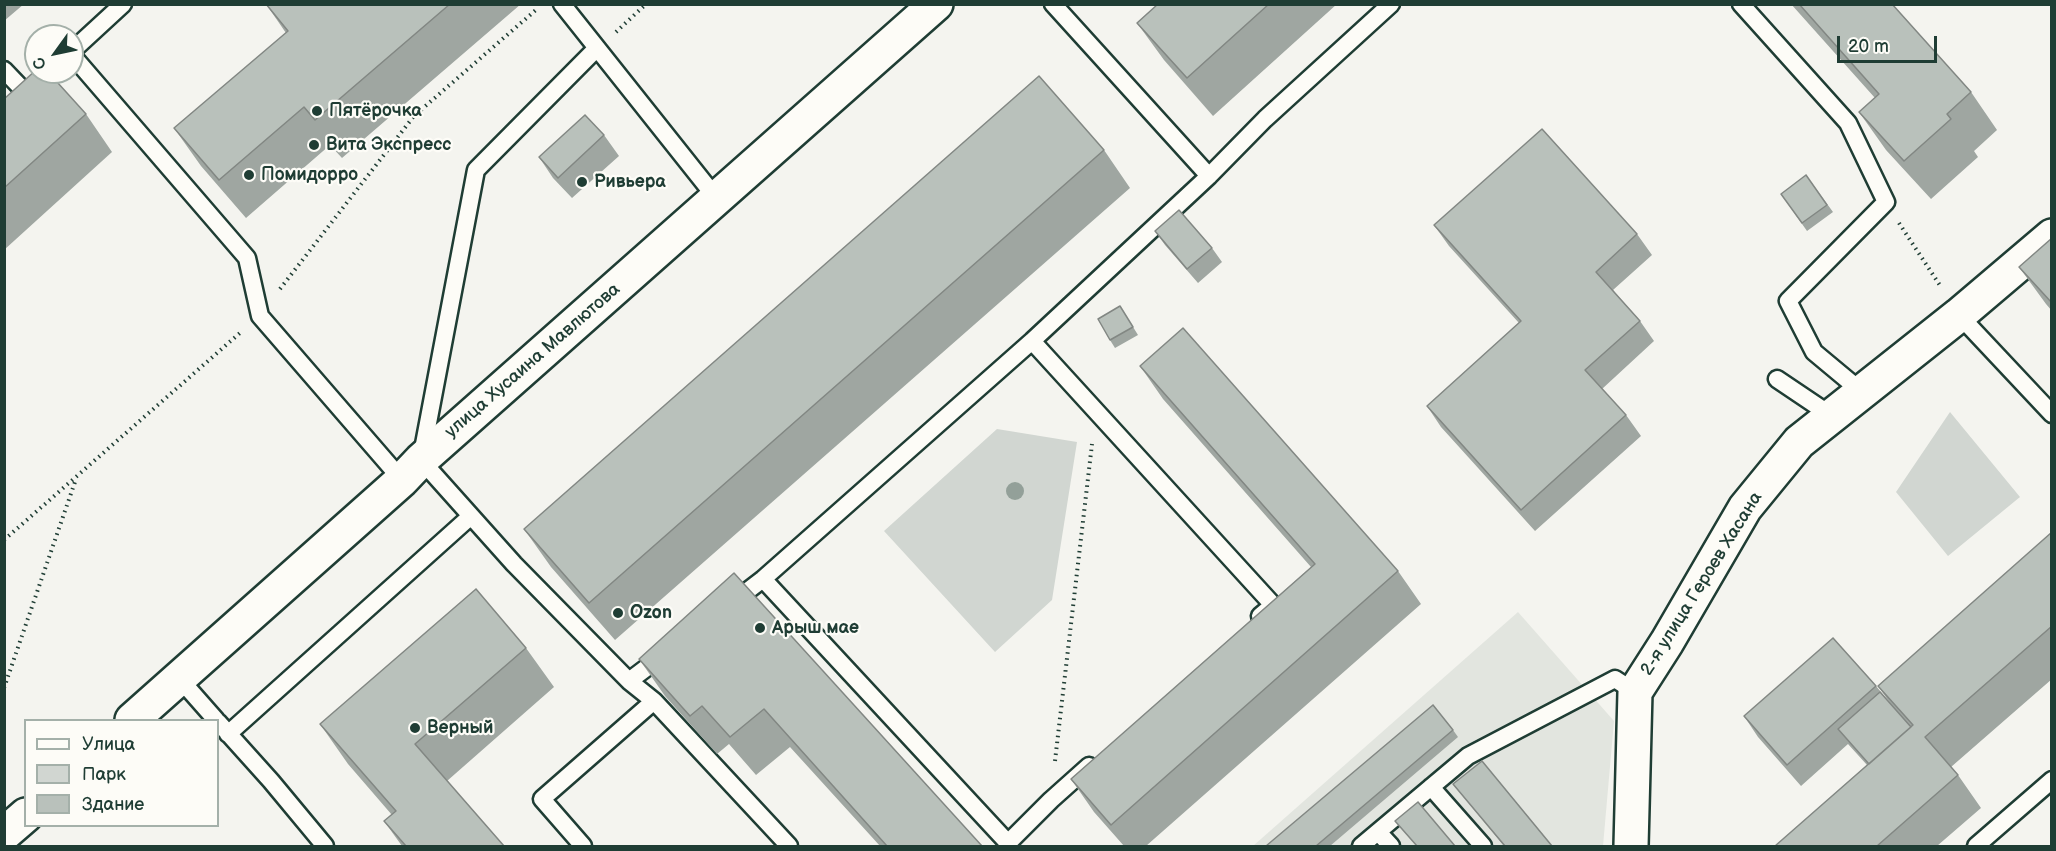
<!DOCTYPE html>
<html>
<head>
<meta charset="utf-8">
<style>
	body { margin:0 }
	#map { position:relative; width:2056px; height:851px; overflow:hidden; background:#f4f4ef; font-family:"Balsamiq Sans",sans-serif }
	canvas { display:block }
	.frame { position:absolute; inset:0; border:6px solid #1f3d34; pointer-events:none }
	.legend { position:absolute; left:24px; top:719px; width:195px; height:108px; box-sizing:border-box; background:#fdfcf7; border:2px solid #a4b0a9; margin:0; padding:8px 10px; list-style:none; font-size:18px; color:#1f3d34 }
	.legend li { display:flex; align-items:center; gap:12px; height:30px }
	.legend b { width:30px; border:2px solid #a4b0a9 }
	.north { position:absolute; left:24px; top:24px; width:60px; height:60px; box-sizing:border-box; background:#fdfcf7; border:2px solid #a4b0a9; border-radius:50%; rotate:237deg; font-size:16px; font-weight:700; line-height:24px; text-align:center; color:#1f3d34 }
	.north::after { content:''; display:block; margin:auto; width:21px; height:27px; background:#1f3d34; clip-path:polygon(50% 0,100% 100%,50% 72%,0 100%) }
	.scale { position:absolute; left:1837px; top:36px; width:100px; height:27px; box-sizing:border-box; border:3px solid #1f3d34; border-top:0; padding-left:8px; font-size:18px; line-height:21px; white-space:nowrap; color:#1f3d34; -webkit-text-stroke:4px #fdfcf7; paint-order:stroke }
</style>
</head>
<body>
<div id="map">
<canvas width="2056" height="851"></canvas>
<div class="frame"></div>
<ul class="legend">
<li><b style="height:8px;background:#fdfcf7"></b>Улица</li>
<li><b style="height:16px;background:#d1d6d1"></b>Парк</li>
<li><b style="height:16px;background:#b9c1bb"></b>Здание</li>
</ul>
<div class="north">С</div>
<div class="scale">20 m</div>
</div>
<script>
const g = document.querySelector('canvas').getContext('2d');
g.lineJoin = 'round';
function fillPath(path, color) {
  g.fillStyle = color;
  g.fill(path, 'evenodd');
}
function shape(rows) {
  const path = new Path2D();
  for (const r of rows) {
    path.moveTo(r[0], r[1]);
    for (let i = 2; i < r.length; i += 2) path.lineTo(r[i], r[i + 1]);
  }
  return path;
}
function trace(path, color, width, dash) {
  g.strokeStyle = color;
  g.lineWidth = width;
  g.lineCap = dash ? 'butt' : 'round';
  g.setLineDash(dash || []);
  g.stroke(path);
}
function drawText(font, color, halo, rows, align = 'center') {
  g.font = font + ' "Balsamiq Sans",sans-serif';
  g.lineWidth = 4.5;
  g.setLineDash([]);
  g.textBaseline = 'middle';
  g.strokeStyle = halo;
  g.fillStyle = color;
  for (const [text, x, y, turn = 0] of rows) {
    g.save();
    g.translate(x, y);
    g.rotate((+turn || 0) * Math.PI / 180);
    g.textAlign = isNaN(turn) ? turn : align;
    if (halo) g.strokeText(text, 0, 0);
    g.fillText(text, 0, 0);
    g.restore();
  }
}
const built = shape([
	[1518,612,1614,721,1603,846,1253,846]
]);
const green = shape([
	[1950,412,2020,497,1948,556,1896,492],
	[997,429,1077,442,1052,600,995,652,884,531]
]);
const path = shape([
	[616,32,646,4],
	[1899,223,1941,287],
	[280,289,414,116,537,9],
	[4,540,241,332],
	[4,688,76,479],
	[1055,761,1092,444]
]);
const lane = shape([
	[562,4,717,199],
	[1053,4,1209,176],
	[1741,4,1848,123,1886,202,1788,301,1814,352,1862,392],
	[597,48,476,170,421,460,514,564,629,681,654,701,789,846],
	[72,51,123,4],
	[72,55,247,258,260,316,402,480],
	[4,70,26,93],
	[1959,315,2052,414],
	[1032,341,1273,605,1260,616],
	[1777,379,1832,416],
	[763,579,1008,843,1051,800,1089,766],
	[733,602,763,579,1032,341,1209,176,1265,119,1391,4],
	[179,678,216,720],
	[629,681,662,656],
	[218,722,271,781,325,846],
	[228,734,471,516],
	[1431,787,1483,846],
	[1378,832,1391,846],
	[583,846,542,799,654,701],
	[1361,846,1468,756,1615,679,1635,692],
	[1976,846,2052,780]
]);
const street = shape([
	[1631,846,1635,692,1667,642,1745,508,1799,442,1959,315,2052,236]
]);
const secondary = shape([
	[132,720,402,480,421,460,936,4],
	[4,834,26,815]
]);
const trees = [
	[1015,491]
];
const wall = shape([
	[4,4,24,4,4,21],
	[266,4,521,4,342,158,330,145,246,218,201,166,174,128,286,33],
	[1158,4,1337,4,1213,116,1164,60,1137,23],
	[1791,4,1892,4,1971,92,1997,130,1974,151,1978,157,1931,199,1886,150,1859,112,1875,98],
	[4,99,86,114,112,152,4,250],
	[604,135,619,156,572,198,553,178,539,157],
	[1104,150,1130,188,615,640,551,567,524,529],
	[1806,175,1833,212,1807,231,1781,194],
	[1434,225,1637,234,1652,255,1613,290,1640,321,1654,341,1602,389,1626,415,1641,436,1535,531,1441,427,1427,406,1519,323,1449,246],
	[1155,231,1212,248,1222,262,1198,283,1165,245],
	[2052,238,2052,311,2046,304,2019,267],
	[1125,314,1138,335,1115,348,1110,340],
	[1140,366,1398,571,1421,604,1146,846,1124,846,1094,812,1071,779,1311,567,1163,399],
	[2052,532,2052,679,1951,767,1958,775,1981,808,1937,846,1775,846,1867,765,1848,744,1801,786,1758,737,1744,716,1876,686,1890,703,1878,686],
	[734,573,982,846,880,846,790,747,756,775,729,744,717,754,665,696,639,659],
	[526,648,554,687,447,781,504,846,402,846,384,821,392,815,348,764,320,724],
	[1453,730,1458,737,1330,846,1266,846],
	[1453,784,1552,846,1504,846]
]);
const building = shape([
	[266,4,450,4,315,120,304,107,219,180,174,128,288,31,266,4],
	[1158,4,1269,4,1187,78,1137,23,1158,4],
	[1799,4,1892,4,1971,92,1947,114,1951,119,1904,161,1859,112,1879,94,1799,4],
	[36,70,36,72,48,72,86,114,4,188,4,99,36,70],
	[1039,76,1104,150,589,603,524,529,1039,76],
	[585,115,604,135,558,178,539,157,585,115],
	[1542,129,1637,234,1596,272,1640,321,1585,370,1626,415,1521,510,1427,406,1521,321,1434,225,1542,129],
	[1806,175,1827,205,1802,223,1781,194,1806,175],
	[1179,210,1212,248,1187,269,1155,231,1179,210],
	[2052,238,2052,303,2019,267,2052,238],
	[1120,306,1133,327,1110,340,1098,319,1120,306],
	[1183,328,1398,571,1111,825,1071,779,1315,564,1140,366,1183,328],
	[2052,532,2052,626,1925,737,1958,775,1877,846,1775,846,1913,725,1878,686,2052,532],
	[734,573,982,846,887,846,764,709,730,737,702,706,690,716,639,659,734,573],
	[476,589,526,648,415,744,504,846,406,846,384,821,396,811,320,724,476,589],
	[1833,638,1876,686,1787,765,1744,716,1833,638],
	[1880,692,1911,727,1869,764,1838,729,1880,692],
	[1433,705,1453,730,1316,846,1266,846,1433,705],
	[1482,761,1552,846,1505,846,1453,784,1482,761],
	[1418,802,1455,846,1417,846,1395,821,1418,802]
]);
const markers = [
	[317,111,6,"#1f3d34"],
	[314,145,6,"#1f3d34"],
	[249,175,6,"#1f3d34"],
	[582,182,6,"#1f3d34"],
	[618,613,6,"#1f3d34"],
	[760,628,6,"#1f3d34"],
	[415,728,6,"#1f3d34"]
];
const poiNames = [
	["Пятёрочка",329,111],
	["Вита Экспресс",326,145],
	["Помидорро",261,175],
	["Ривьера",594,182],
	["Ozon",630,613],
	["Арыш мае",772,628],
	["Верный",427,728]
];
const streetNames = [
	["улица Хусаина Мавлютова",533,361,-41],
	["2-я улица Героев Хасана",1702,584,-58]
];
fillPath(built, '#e2e5df');
fillPath(green, '#d1d6d1');
trace(lane, '#1f3d34', 21);
trace(street, '#1f3d34', 38);
trace(secondary, '#1f3d34', 38);
trace(path, '#1f3d34', 4, [1.5, 4.5]);
trace(lane, '#fdfcf7', 16);
trace(street, '#fdfcf7', 33);
trace(secondary, '#fdfcf7', 33);
g.fillStyle = '#93a099';
for (const [x, y] of trees) {
  g.beginPath();
  g.arc(x, y, 9, 0, 2 * Math.PI);
  g.fill();
}
fillPath(wall, '#9fa6a1');
fillPath(building, '#b9c1bb');
trace(building, '#828783', 1.5);
for (const [x, y, r, color] of markers) {
  const dot = new Path2D();
  dot.arc(x, y, r, 0, 2 * Math.PI);
  g.fillStyle = color;
  g.fill(dot);
  trace(dot, '#fdfcf7', 2);
}
drawText('bold 18px', '#1f3d34', '#fdfcf7', poiNames, 'left');
drawText('18px', '#1f3d34', '#fdfcf7', streetNames);
</script>
</body>
</html>
